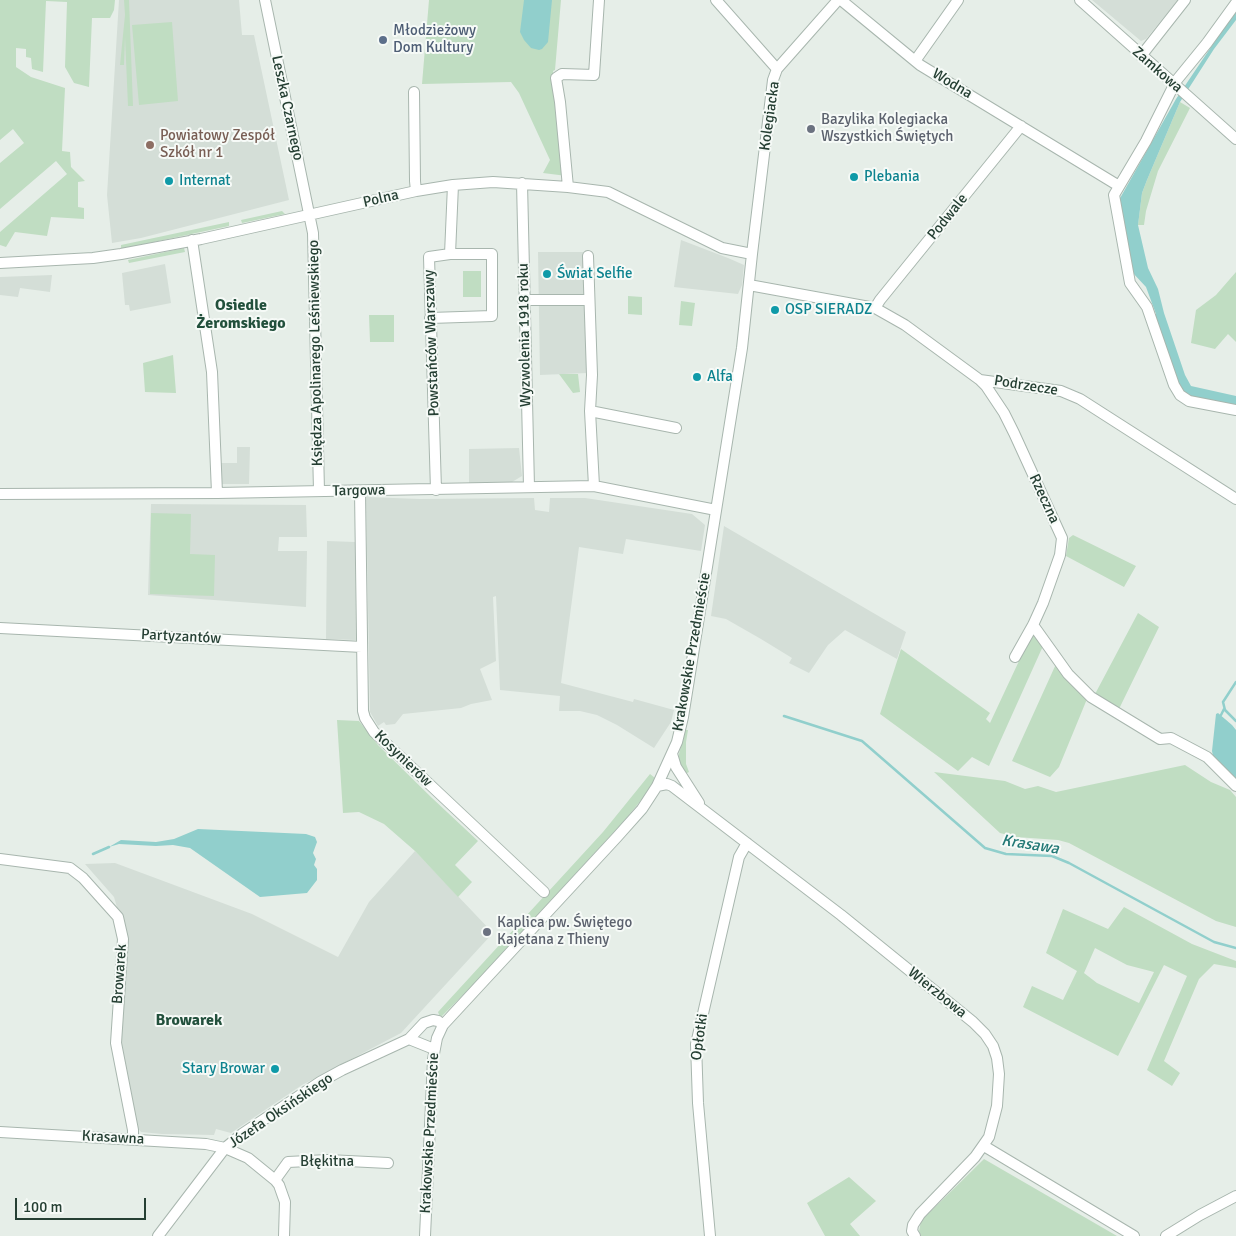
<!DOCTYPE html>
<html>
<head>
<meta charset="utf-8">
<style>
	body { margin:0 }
	#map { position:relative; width:1236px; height:1236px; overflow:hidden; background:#e6eee8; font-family:Signika,sans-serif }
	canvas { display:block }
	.scale { position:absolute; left:15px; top:1198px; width:131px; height:22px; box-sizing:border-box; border:2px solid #253f33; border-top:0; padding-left:6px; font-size:15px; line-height:18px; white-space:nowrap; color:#253f33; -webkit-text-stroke:4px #f6faf7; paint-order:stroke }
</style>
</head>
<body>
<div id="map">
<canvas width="1236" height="1236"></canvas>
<div class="scale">100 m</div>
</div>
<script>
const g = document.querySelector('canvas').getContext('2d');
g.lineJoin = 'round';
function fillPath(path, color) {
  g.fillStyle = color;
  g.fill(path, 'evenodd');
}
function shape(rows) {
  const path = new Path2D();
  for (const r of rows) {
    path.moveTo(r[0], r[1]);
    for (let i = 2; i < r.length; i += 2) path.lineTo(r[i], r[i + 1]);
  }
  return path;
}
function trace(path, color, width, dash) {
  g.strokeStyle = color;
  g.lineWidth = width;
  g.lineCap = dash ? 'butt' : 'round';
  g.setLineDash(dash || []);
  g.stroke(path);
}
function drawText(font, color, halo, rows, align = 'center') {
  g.font = font + ' Signika,sans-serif';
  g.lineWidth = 4;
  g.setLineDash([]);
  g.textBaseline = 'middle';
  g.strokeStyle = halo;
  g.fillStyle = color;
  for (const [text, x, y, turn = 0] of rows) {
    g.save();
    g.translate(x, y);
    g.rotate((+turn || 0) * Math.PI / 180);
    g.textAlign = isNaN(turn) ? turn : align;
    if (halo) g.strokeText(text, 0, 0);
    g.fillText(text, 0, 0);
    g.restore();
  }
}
const built = shape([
	[119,0,239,0,242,35,254,35,289,200,141,238,112,243,107,195],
	[1092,0,1178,0,1146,39,1141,41],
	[681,240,728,258,744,265,742,285,738,294,674,287],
	[538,252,583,252,587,373,540,375],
	[165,264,171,303,130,311,129,305,125,305,122,273],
	[52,275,50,292,20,288,18,297,0,295,0,277],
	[237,447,250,447,249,484,221,484,221,463,237,463],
	[519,448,522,476,512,482,469,484,469,449],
	[366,497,420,499,534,498,535,510,549,512,550,498,585,498,692,514,705,525,701,551,626,539,623,554,579,547,561,683,633,702,634,699,674,710,671,722,654,748,617,725,597,715,580,711,559,711,560,696,500,690,496,596,493,597,496,661,480,669,492,700,471,704,461,708,403,714,395,724,386,725,384,722,378,726,370,712],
	[151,504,306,505,307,537,279,537,278,551,307,551,306,607,148,595],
	[724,526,906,632,897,659,845,630,828,645,809,673,789,663,792,658,761,639,726,619,711,616],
	[327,541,355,542,356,640,326,639],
	[415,851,493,933,401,1033,302,1085,231,1133,216,1129,214,1135,162,1134,141,1132,137,1127,118,1039,127,976,125,935,114,897,85,864,115,863,252,914,338,957,369,902]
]);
const green = shape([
	[0,0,115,0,114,10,110,18,92,18,89,87,74,83,65,67,67,2,46,1,43,72,32,69,31,58,26,57,26,49,16,48,16,67,31,77,65,88,62,151,70,152,71,167,85,181,78,182,78,207,84,208,84,219,51,217,47,236,15,232,6,247,0,245,0,232,67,174,56,161,0,209,0,163,24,143,13,129,0,140],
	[124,0,129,0,133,106,128,106,125,37,124,65,120,65,125,15],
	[429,0,561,0,555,70,553,71,567,176,543,173,550,160,519,93,511,82,422,84],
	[172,22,178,101,139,105,132,25],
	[1180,102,1190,108,1158,171,1146,211,1144,225,1138,225,1142,193,1147,180],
	[282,211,285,214,242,223,241,220],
	[229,222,229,226,121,249,121,245],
	[184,248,185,252,129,263,128,260],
	[463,271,481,271,481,297,463,297],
	[1236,272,1236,342,1228,334,1215,349,1191,343,1196,310,1216,295],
	[628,296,642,297,642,315,628,314],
	[681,301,695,303,692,326,679,325],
	[369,315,394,315,394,342,370,342],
	[173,355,176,393,145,392,143,363],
	[559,374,578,374,580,392,573,393],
	[151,513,191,514,190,554,215,555,214,596,150,594],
	[1073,535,1136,566,1124,587,1066,556,1069,538],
	[1138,613,1159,627,1118,711,1094,696],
	[1033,631,1043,646,989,766,972,757,958,771,880,714,901,649,990,713,986,719,990,723],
	[1056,664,1069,682,1087,699,1059,767,1050,777,1012,761],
	[337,720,359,721,378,745,432,798,478,841,455,865,472,882,458,897,415,851,384,824,359,812,343,813],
	[685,730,688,730,686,742,686,764,689,772,685,774,678,758],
	[1185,765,1211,782,1230,790,1236,797,1236,927,1216,921,1069,843,1058,840,1016,837,1000,833,934,772,1005,781,1025,789,1038,786,1056,792],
	[650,774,655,778,654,781,642,799,624,821,473,985,442,1016,440,1017,438,1012,448,1001,603,832],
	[1124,907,1192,944,1236,961,1236,968,1214,964,1199,979,1164,1061,1180,1073,1172,1086,1147,1070,1187,976,1164,965,1118,1056,1023,1007,1032,986,1063,1000,1077,971,1046,953,1063,909,1108,929],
	[1095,948,1127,965,1154,972,1139,1003,1097,983,1084,973],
	[984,1159,1117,1236,921,1236,919,1231,921,1221],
	[849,1177,876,1201,850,1224,860,1236,825,1236,807,1203]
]);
const water = shape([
	[524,0,552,0,548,42,542,49,539,50,531,48,524,40,520,32],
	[1236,10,1236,20,1214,49,1180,102,1147,180,1142,193,1138,225,1148,268,1158,289,1164,313,1185,375,1191,386,1236,396,1236,406,1195,399,1186,394,1179,384,1154,319,1156,314,1146,287,1132,272,1119,200,1176,99],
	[1218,713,1232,725,1236,730,1236,779,1213,756,1212,751,1216,714],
	[198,829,306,834,315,837,317,842,313,853,316,859,314,865,317,869,317,880,307,893,260,897,190,848,173,845,156,846,119,844,109,847,121,840,156,842,174,839]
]);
const stream = shape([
	[1236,682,1223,702,1225,710,1236,721],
	[1221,715,1224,709],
	[784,716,862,741,985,848,1006,854,1052,856,1069,863,1214,942,1236,948],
	[93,854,109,847]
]);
const minor = shape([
	[265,0,313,233,319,491],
	[716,0,777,69],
	[841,0,920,65,1119,186],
	[1080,0,1236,139],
	[1236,3,1207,43,1176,81,1146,141,1114,195,1130,283,1147,307,1174,385,1180,395,1189,401,1236,410],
	[1141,56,1185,0],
	[915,61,958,0],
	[414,92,415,181,416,191],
	[522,183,529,487],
	[568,187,560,102,556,78,562,74,594,75,599,0],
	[192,240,212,372,217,493],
	[588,256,592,375,590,411,594,486],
	[0,263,93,258,121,254,201,239,416,191,453,185,493,182,568,187,608,192,722,248,752,254],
	[749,285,875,308,905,325,980,380,1061,391,1080,399,1236,499],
	[523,300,589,300],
	[875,308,880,300,1021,126],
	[430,318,492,316,492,254,450,254],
	[980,380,986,386,1004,413,1014,433,1062,538,1060,555,1043,603,1033,625,1015,657],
	[590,411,676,428],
	[436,490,429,257,450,254,453,185],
	[360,491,363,711,365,718,374,732,544,892],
	[0,494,217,493,594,486,716,510],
	[1033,625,1068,674,1091,697,1160,739,1171,738,1207,757,1236,786],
	[0,628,362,647],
	[672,754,676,767,699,803],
	[657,786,667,784,672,786,841,915,973,1022,985,1034,993,1046,997,1058,999,1074,997,1106,989,1137,975,1157,920,1214,913,1225,912,1231,915,1236],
	[0,859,70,868,83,878,118,917,123,939,116,1043,133,1130,133,1139],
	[409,1039,434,1049],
	[0,1132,206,1144,225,1148,248,1158,275,1180,279,1185,285,1202,284,1236],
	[984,1146,1134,1236],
	[275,1180,288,1162,328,1160,388,1163],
	[158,1236,225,1148,242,1134,320,1082,342,1070,409,1039,424,1023,433,1020,438,1021,443,1025],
	[425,1236,433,1059,437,1038,443,1025,617,837,642,809,657,786,677,742,683,717,742,348,752,254,773,80,777,69,838,0],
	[710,1236,698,1103,696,1044,739,857,747,843],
	[1166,1236,1200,1215,1236,1196]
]);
const markers = [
	[383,40,5,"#5c6f8a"],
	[811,129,5,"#6b7280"],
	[150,145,5,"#8d6e63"],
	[854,177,5,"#0f9aa8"],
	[169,181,5,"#0f9aa8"],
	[547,274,5,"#0f9aa8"],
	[775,310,5,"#0f9aa8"],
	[697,377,5,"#0f9aa8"],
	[487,932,5,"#6b7280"],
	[275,1069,5,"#0f9aa8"]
];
const serviceNames = [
	["Młodzieżowy",393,31],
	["Dom Kultury",393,48]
];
const streetNames = [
	["Zamkowa",1157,70,41],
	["Wodna",952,84,31],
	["Leszka Czarnego",287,108,78],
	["Kolegiacka",770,116,-82],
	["Polna",381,199,-13],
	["Podwale",948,217,-51],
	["Wyzwolenia 1918 roku",525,335,-91],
	["Powstańców Warszawy",432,343,-92],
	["Księdza Apolinarego Leśniewskiego",316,353,-91],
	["Podrzecze",1026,386,9],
	["Targowa",359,491,-1],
	["Rzeczna",1044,499,65],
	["Partyzantów",181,637,3],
	["Krakowskie Przedmieście",692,652,-80],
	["Kosynierów",403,759,44],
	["Browarek",120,974,-86],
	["Wierzbowa",937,993,39],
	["Opłotki",700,1037,-82],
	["Józefa Oksińskiego",281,1111,-34],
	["Krakowskie Przedmieście",430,1133,-87],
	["Krasawna",113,1138,3],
	["Błękitna",327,1162]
];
const worshipNames = [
	["Bazylika Kolegiacka",821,120],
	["Wszystkich Świętych",821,137],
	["Kaplica pw. Świętego",497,923],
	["Kajetana z Thieny",497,940]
];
const educationNames = [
	["Powiatowy Zespół",160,136],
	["Szkół nr 1",160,153]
];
const cultureNames = [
	["Plebania",864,177],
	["Internat",179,181],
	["Świat Selfie",557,274],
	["OSP SIERADZ",785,310],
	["Alfa",707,377],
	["Stary Browar",265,1069,"right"]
];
const neighbourhoodNames = [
	["Osiedle",241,306],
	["Żeromskiego",241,324],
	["Browarek",189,1021]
];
const waterNames = [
	["Krasawa",1030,845,9]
];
fillPath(built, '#d4ded7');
fillPath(green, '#c0ddc2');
fillPath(water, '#91cfcc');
trace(stream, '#91cfcc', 2.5);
trace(minor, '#a8b6ae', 12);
trace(minor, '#fff', 10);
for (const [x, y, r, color] of markers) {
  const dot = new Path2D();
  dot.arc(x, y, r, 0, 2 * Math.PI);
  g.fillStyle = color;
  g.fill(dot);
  trace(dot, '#f6faf7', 2);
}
drawText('15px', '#4e5e75', '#f6faf7', serviceNames, 'left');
drawText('15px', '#253f33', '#f6faf7', streetNames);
drawText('15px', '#5b616d', '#f6faf7', worshipNames, 'left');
drawText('15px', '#785e54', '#f6faf7', educationNames, 'left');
drawText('15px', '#0d838f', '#f6faf7', cultureNames, 'left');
drawText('bold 16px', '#22503c', '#f6faf7', neighbourhoodNames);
drawText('italic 16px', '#227875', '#f6faf7', waterNames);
</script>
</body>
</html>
